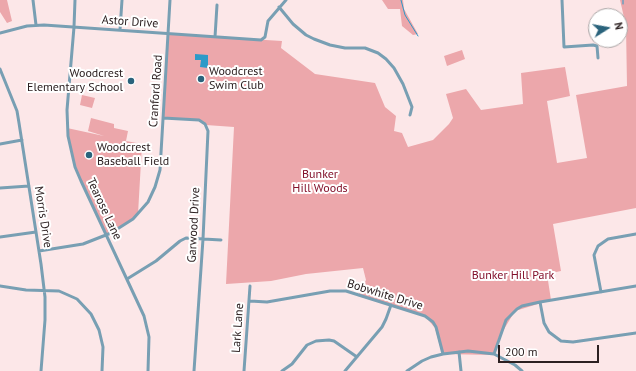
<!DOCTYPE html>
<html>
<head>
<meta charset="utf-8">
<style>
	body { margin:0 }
	#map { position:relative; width:636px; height:371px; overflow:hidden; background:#fce7e8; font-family:"PT Sans",sans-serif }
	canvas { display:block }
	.north { position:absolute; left:588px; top:8px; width:40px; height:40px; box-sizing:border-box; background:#fff; border:1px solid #aba6a6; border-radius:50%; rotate:79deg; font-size:11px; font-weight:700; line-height:16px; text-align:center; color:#2c2021 }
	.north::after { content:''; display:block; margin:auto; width:14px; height:18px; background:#2a637c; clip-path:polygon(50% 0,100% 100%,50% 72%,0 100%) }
	.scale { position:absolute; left:498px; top:345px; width:101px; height:18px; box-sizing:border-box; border:2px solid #2c2021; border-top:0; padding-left:5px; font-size:12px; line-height:14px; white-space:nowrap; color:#2c2021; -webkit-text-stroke:3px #fff; paint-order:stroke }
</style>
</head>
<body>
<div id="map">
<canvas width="636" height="371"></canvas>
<div class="north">N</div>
<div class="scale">200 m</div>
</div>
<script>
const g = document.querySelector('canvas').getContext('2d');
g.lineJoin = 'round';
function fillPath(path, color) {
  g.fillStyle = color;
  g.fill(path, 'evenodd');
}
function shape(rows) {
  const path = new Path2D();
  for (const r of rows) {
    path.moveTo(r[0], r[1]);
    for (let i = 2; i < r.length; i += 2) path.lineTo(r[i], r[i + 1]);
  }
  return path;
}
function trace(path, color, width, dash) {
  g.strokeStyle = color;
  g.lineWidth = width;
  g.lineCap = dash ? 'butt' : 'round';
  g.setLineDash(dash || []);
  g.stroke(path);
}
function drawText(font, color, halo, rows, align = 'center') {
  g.font = font + ' "PT Sans",sans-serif';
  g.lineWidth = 4;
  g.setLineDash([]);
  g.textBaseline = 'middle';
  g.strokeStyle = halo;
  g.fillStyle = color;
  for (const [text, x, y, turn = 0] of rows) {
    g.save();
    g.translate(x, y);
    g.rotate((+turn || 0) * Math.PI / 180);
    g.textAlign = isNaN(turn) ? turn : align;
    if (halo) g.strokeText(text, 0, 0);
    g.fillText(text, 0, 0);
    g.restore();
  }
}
const green = shape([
	[0,0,7,0,12,21,7,23,0,12],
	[382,0,403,0,404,9,418,34,413,35,402,26,400,9,388,9],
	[620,0,636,0,636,208,553,224,561,271,547,274,551,300,515,311,498,339,495,355,442,354,435,328,425,316,358,296,366,280,363,268,306,274,271,281,226,284,234,127,206,125,200,121,163,118,168,34,282,41,281,48,315,74,375,83,385,107,396,116,394,131,402,133,408,147,433,140,449,124,453,118,446,94,466,89,481,110,523,104,521,73,565,67,570,96,547,101,557,163,587,158,576,95,627,86,626,26],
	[462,50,465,59,447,66,444,56],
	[82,95,95,98,92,108,80,105],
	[91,118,114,124,114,128,128,131,126,141,142,144,138,214,133,219,106,236,75,167,67,128,104,136,88,131]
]);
const water = shape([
	[195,54,208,55,208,68,200,67,201,60,195,60]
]);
const stream = shape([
	[401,0,405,15,418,36],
	[623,0,623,4]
]);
const minor = shape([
	[33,0,36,25],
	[75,0,74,27,67,110,68,136,75,167,81,181,144,316,149,337,148,371],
	[562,0,564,47,593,45,597,46,598,58],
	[279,7,293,24,306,35,314,39,330,45,345,48,365,48,378,53,386,59,394,68,403,84,412,107,410,115],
	[120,30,122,0],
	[0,33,27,26,44,25,261,40,265,37,268,21,286,0],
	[215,37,217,5],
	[0,69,17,111,19,123,41,264,45,297,45,320,41,371],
	[163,118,199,120,205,124,208,131,203,239,194,371],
	[0,144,22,140],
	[0,188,29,186],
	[0,237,36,232],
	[39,251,83,244,111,233,133,219,148,202,155,187,160,170,170,0],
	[127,279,156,261,180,241,186,238,221,240],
	[0,286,26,290,59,291,77,299,91,314,99,330,103,347,102,371],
	[601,292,594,255,598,246,608,239,636,234],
	[250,301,267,302,330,291,346,291,425,316,433,322,436,327,443,354],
	[540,302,544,323,549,332,561,341,573,342,636,333],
	[459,352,461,371],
	[494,354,506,320,517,309,522,306,540,302,636,286],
	[244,371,250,286],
	[282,371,292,364,307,345,316,341,329,340,334,341,357,357],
	[345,371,382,327,386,319,391,305],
	[407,371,422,361,431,357,443,354,468,351,494,354,515,365,522,371]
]);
const markers = [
	[201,79,4,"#2a637c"],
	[131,81,4,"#2a637c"],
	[89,155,4,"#2a637c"]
];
const streetNames = [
	["Astor Drive",130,22,4],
	["Cranford Road",156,91,-86],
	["Tearose Lane",104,209,65],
	["Morris Drive",43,217,81],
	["Garwood Drive",194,225,-87],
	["Bobwhite Drive",385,295,17],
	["Lark Lane",238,328,-86]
];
const poiNames = [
	["Woodcrest",209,72],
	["Swim Club",209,86],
	["Woodcrest",123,74,"right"],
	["Elementary School",123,88,"right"],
	["Woodcrest",97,148],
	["Baseball Field",97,162]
];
const parkNames = [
	["Bunker",320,175],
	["Hill Woods",320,189],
	["Bunker Hill Park",513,276]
];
fillPath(green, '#eca7ab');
fillPath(water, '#2c9ac8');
trace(stream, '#2c9ac8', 1);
trace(minor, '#789fb3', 3);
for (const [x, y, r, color] of markers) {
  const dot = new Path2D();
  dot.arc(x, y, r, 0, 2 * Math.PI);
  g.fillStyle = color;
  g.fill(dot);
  trace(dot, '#fff', 1.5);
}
drawText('12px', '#2c2021', '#fff', streetNames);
drawText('12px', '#2c2021', '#fff', poiNames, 'left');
drawText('12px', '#83112b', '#fff', parkNames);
</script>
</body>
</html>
